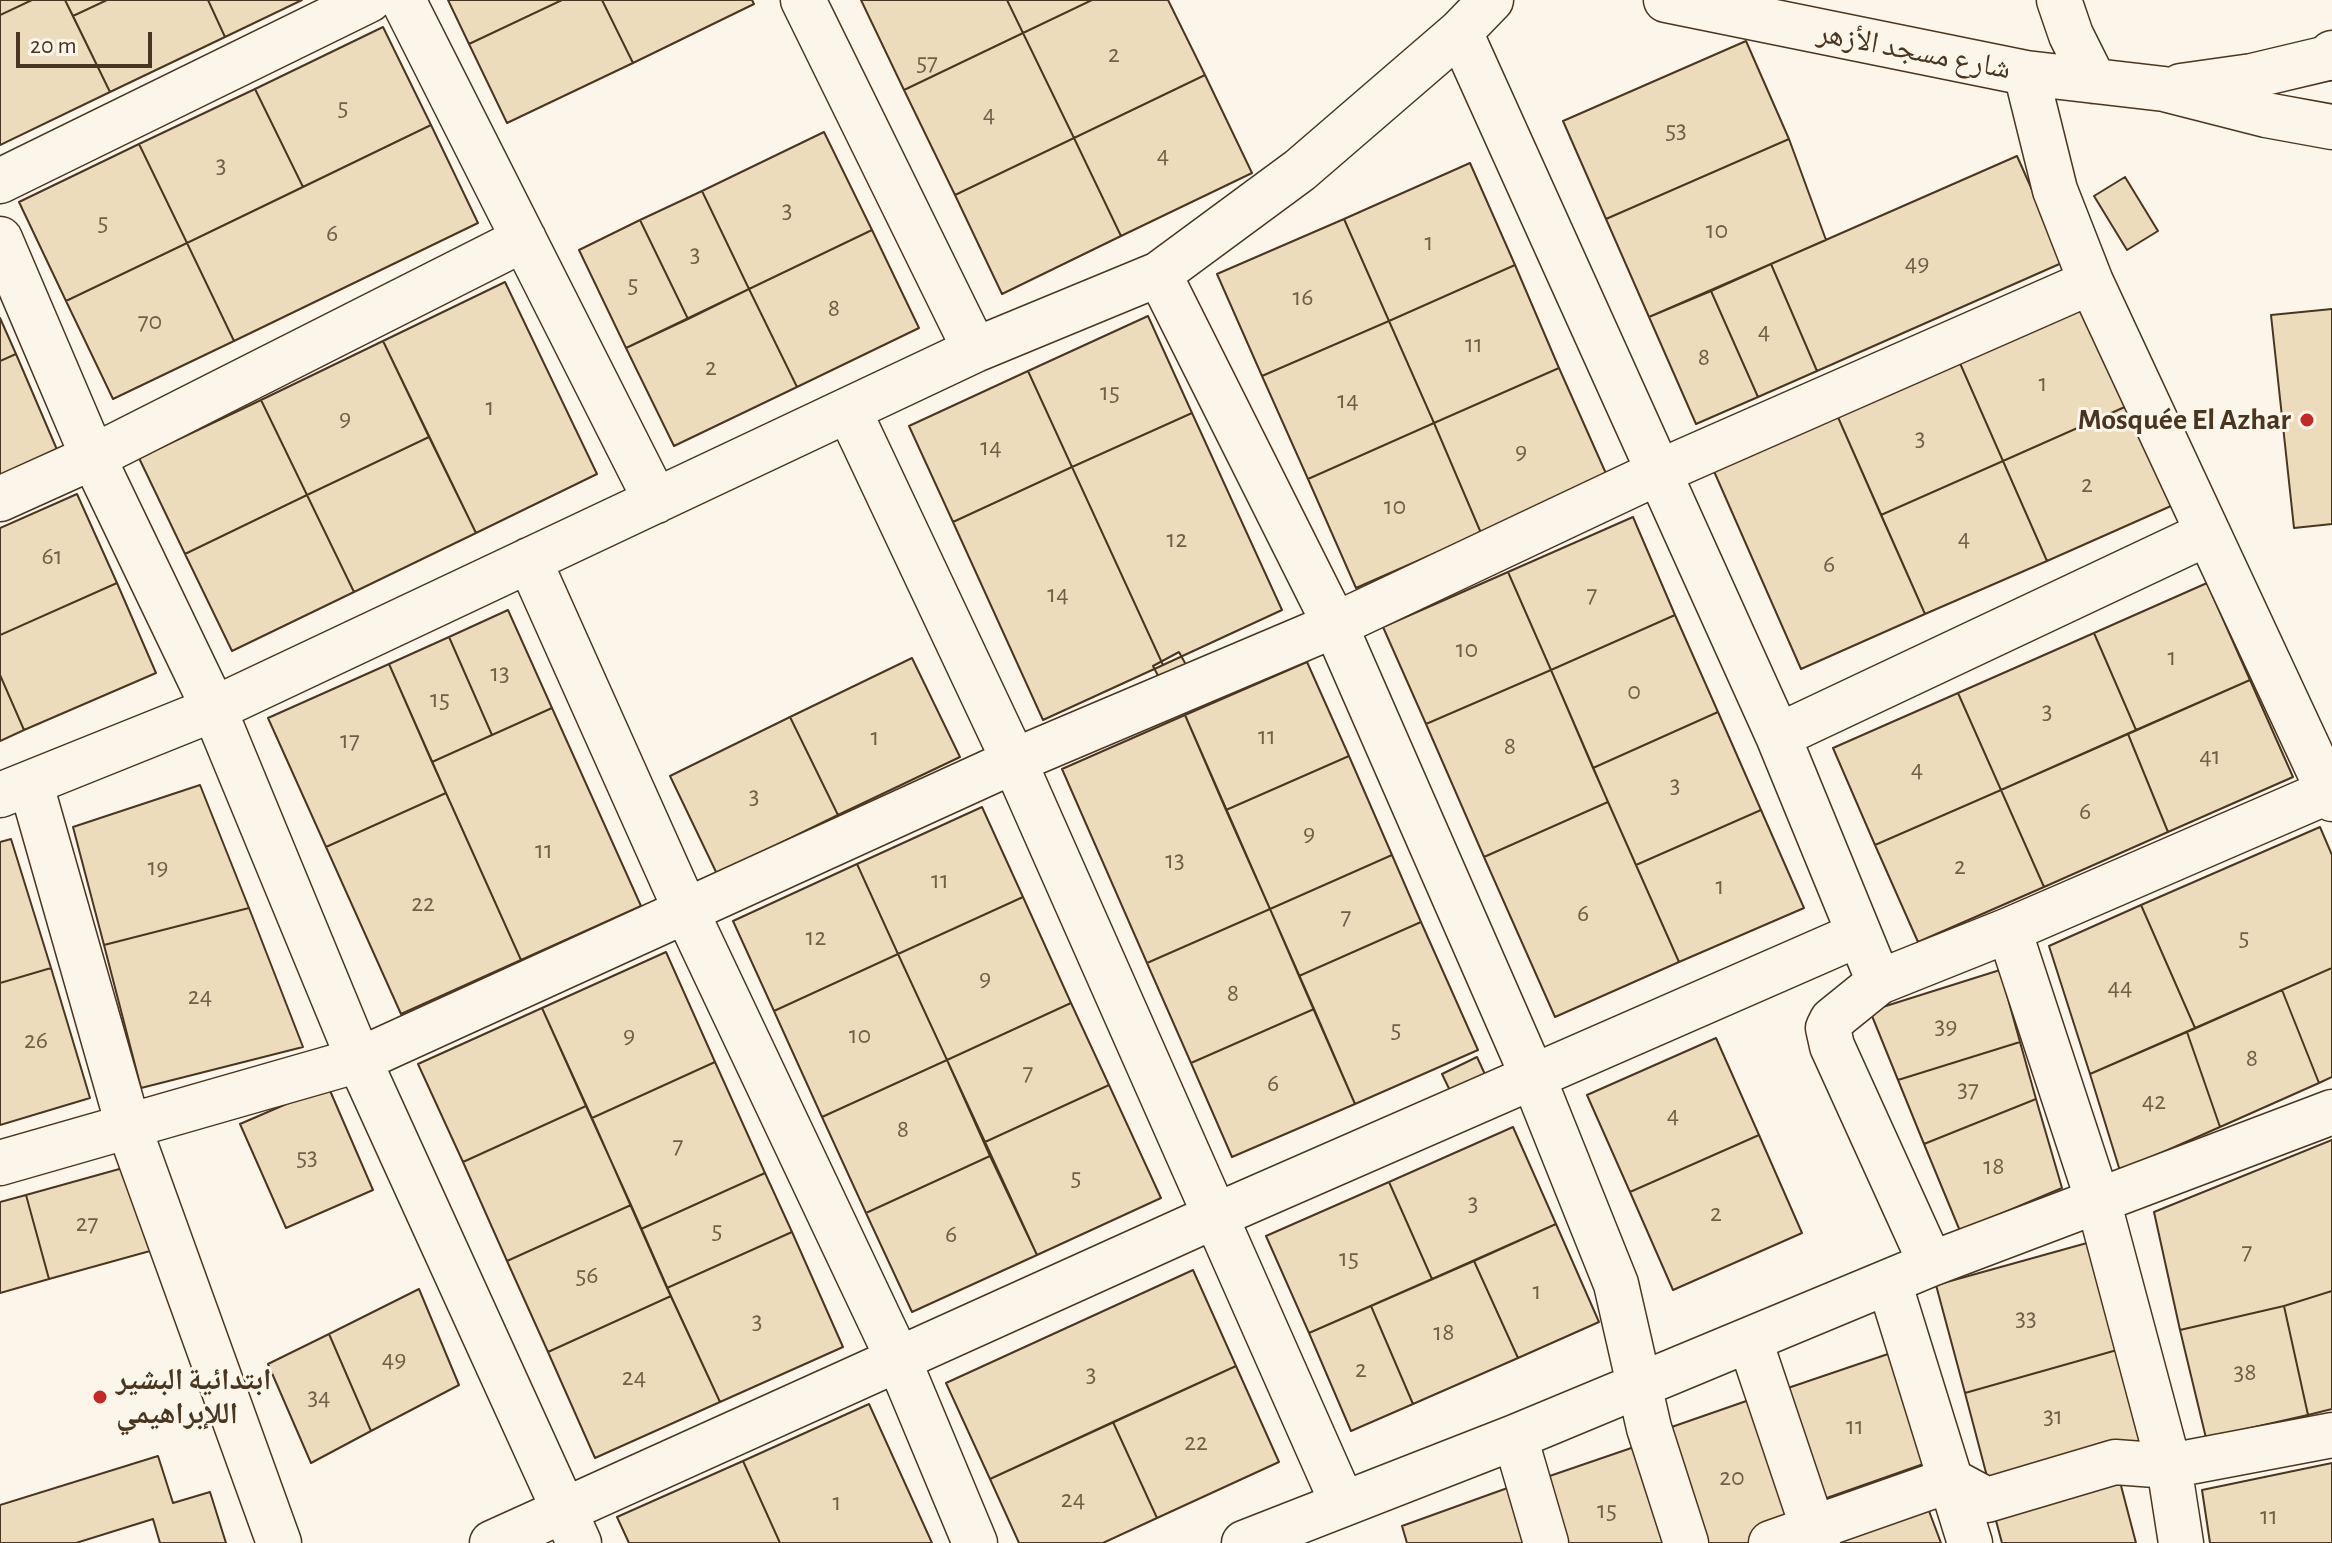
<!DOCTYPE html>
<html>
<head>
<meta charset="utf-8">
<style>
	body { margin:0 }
	#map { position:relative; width:2332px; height:1543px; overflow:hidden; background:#fbf6e9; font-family:"Alegreya Sans",sans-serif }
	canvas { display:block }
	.scale { position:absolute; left:16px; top:32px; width:136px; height:36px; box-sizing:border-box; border:4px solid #4a3520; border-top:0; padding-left:10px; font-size:24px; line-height:28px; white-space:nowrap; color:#4a3520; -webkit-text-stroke:6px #fbf6e9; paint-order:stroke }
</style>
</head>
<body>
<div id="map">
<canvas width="2332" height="1543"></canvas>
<div class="scale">20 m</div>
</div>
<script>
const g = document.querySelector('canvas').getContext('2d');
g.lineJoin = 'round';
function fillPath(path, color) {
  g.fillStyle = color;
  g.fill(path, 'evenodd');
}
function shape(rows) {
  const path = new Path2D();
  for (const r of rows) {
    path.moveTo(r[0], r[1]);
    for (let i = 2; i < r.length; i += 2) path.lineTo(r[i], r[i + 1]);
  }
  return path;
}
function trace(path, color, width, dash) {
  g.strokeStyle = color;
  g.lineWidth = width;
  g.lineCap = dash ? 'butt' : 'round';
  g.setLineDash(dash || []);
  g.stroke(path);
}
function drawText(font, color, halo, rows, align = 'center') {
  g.font = font + ' "Alegreya Sans","Noto Naskh Arabic",sans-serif';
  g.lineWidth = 6;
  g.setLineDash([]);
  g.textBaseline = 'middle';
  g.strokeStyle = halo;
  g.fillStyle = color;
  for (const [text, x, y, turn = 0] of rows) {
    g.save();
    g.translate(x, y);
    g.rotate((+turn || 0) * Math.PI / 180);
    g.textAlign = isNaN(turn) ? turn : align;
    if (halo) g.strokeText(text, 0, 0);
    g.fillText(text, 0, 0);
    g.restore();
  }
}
const building = shape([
	[0,0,32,0,0,15,0,0],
	[32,0,65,0,110,92,0,145,0,15,32,0],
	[65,0,107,0,73,16,65,0],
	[107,0,208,0,225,37,110,92,73,16,107,0],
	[208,0,302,0,225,37,208,0],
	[448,0,562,0,469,44,448,0],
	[562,0,602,0,633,63,507,123,469,44,562,0],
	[602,0,752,0,754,4,633,63,602,0],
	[861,0,1007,0,1023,33,904,90,861,0],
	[1007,0,1092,0,1023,33,1007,0],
	[1092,0,1168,0,1205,75,1074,138,1023,33,1092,0],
	[383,27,431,125,303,187,255,89,383,27],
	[1023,33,1074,138,955,195,904,90,1023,33],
	[1746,41,1789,139,1606,219,1563,121,1746,41],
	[1205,75,1252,173,1121,236,1074,138,1205,75],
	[255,89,303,187,187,243,139,144,255,89],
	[431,125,478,223,234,341,187,243,431,125],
	[824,132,872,230,749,289,702,191,824,132],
	[1074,138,1121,236,1002,294,955,195,1074,138],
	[1789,139,1826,240,1649,317,1606,219,1789,139],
	[139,144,187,243,66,301,19,202,139,144],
	[2017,156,2064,262,1817,371,1771,264,2017,156],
	[1470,163,1515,265,1389,321,1344,219,1470,163],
	[2125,177,2158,231,2127,250,2094,196,2125,177],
	[702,191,749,289,688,319,640,220,702,191],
	[1344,219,1389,321,1262,376,1217,274,1344,219],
	[640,220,688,319,626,348,579,250,640,220],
	[872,230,919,328,797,387,749,289,872,230],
	[187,243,234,341,113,399,66,301,187,243],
	[1771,264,1817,371,1758,397,1711,291,1771,264],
	[1515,265,1559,368,1434,423,1389,321,1515,265],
	[505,282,597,474,476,533,383,341,505,282],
	[749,289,797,387,674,446,626,348,749,289],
	[1711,291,1758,397,1696,424,1649,317,1711,291],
	[2083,306,2127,406,2003,461,1959,361,2083,306],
	[2332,309,2332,524,2294,528,2271,315,2332,309],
	[1148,316,1192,413,1072,467,1028,371,1148,316],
	[0,318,16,354,0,361,0,318],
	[1389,321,1434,423,1308,479,1262,376,1389,321],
	[383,341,429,437,307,495,261,400,383,341],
	[16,354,58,452,0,478,0,361,16,354],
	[1959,361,2003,461,1881,515,1837,415,1959,361],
	[1559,368,1608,478,1481,533,1434,423,1559,368],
	[1028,371,1072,467,953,522,909,426,1028,371],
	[261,400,307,495,185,554,139,458,261,400],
	[2127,406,2171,506,2047,561,2003,461,2127,406],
	[1192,413,1282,610,1163,665,1072,467,1192,413],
	[1837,415,1925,614,1801,669,1713,469,1837,415],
	[1434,423,1481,533,1356,588,1308,479,1434,423],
	[429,437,476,533,354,592,307,495,429,437],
	[2003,461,2047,561,1925,614,1881,515,2003,461],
	[1072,467,1163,665,1043,720,953,522,1072,467],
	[77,494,117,583,0,635,0,528,77,494],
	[307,495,354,592,232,651,185,554,307,495],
	[1633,517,1675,615,1551,670,1508,572,1633,517],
	[1508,572,1551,670,1426,724,1383,627,1508,572],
	[117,583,156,673,24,730,0,675,0,635,117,583],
	[2207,583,2250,680,2136,730,2094,633,2207,583],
	[508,610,552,708,492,735,449,637,508,610],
	[1675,615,1718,712,1593,768,1551,670,1675,615],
	[2094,633,2136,730,2001,790,1958,693,2094,633],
	[449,637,492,735,432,762,389,664,449,637],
	[1179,652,1197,685,1170,699,1153,666,1179,652],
	[912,658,960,757,838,815,790,717,912,658],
	[1307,662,1349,756,1226,810,1185,715,1307,662],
	[389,664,446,793,326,847,268,718,389,664],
	[1551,670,1608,802,1484,857,1426,724,1551,670],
	[0,675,24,730,0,741,0,675],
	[2250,680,2293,777,2168,832,2128,734,2250,680],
	[1958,693,2001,790,1875,845,1833,748,1958,693],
	[552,708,641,906,521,960,432,762,552,708],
	[1718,712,1761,810,1636,865,1593,768,1718,712],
	[1185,715,1270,909,1147,963,1062,769,1185,715],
	[790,717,838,815,717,874,670,776,790,717],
	[2128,734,2168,832,2044,887,2001,790,2128,734],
	[1349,756,1392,855,1270,909,1226,810,1349,756],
	[200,785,249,908,104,945,73,827,200,785],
	[2001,790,2044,887,1918,942,1875,845,2001,790],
	[446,793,521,960,401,1014,326,847,446,793],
	[1608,802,1679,962,1555,1017,1484,857,1608,802],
	[982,807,1023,897,898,954,857,864,982,807],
	[1761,810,1804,908,1679,962,1636,865,1761,810],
	[2320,827,2332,855,2332,968,2195,1028,2141,905,2320,827],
	[11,839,51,968,0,983,0,842,11,839],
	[1392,855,1421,922,1299,976,1270,909,1392,855],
	[857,864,898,954,774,1011,733,921,857,864],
	[1023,897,1071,1003,947,1060,898,954,1023,897],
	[2141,905,2195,1028,2090,1074,2049,946,2141,905],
	[249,908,303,1047,141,1088,104,945,249,908],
	[1270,909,1314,1009,1191,1063,1147,963,1270,909],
	[1421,922,1478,1050,1355,1104,1299,976,1421,922],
	[666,952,715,1062,592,1118,542,1008,666,952],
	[898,954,947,1060,822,1117,774,1011,898,954],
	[51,968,90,1098,0,1125,0,983,51,968],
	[2332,968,2332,1077,2319,1083,2282,990,2332,968],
	[2000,970,2020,1042,1898,1080,1870,1011,2000,970],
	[2282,990,2319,1083,2220,1127,2187,1032,2282,990],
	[1071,1003,1109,1085,985,1142,947,1060,1071,1003],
	[542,1008,586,1106,463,1162,418,1064,542,1008],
	[1314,1009,1355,1104,1232,1157,1191,1063,1314,1009],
	[2187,1032,2220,1127,2120,1171,2090,1074,2187,1032],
	[1716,1038,1759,1135,1630,1192,1587,1095,1716,1038],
	[2020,1042,2036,1099,1924,1144,1898,1080,2020,1042],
	[1477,1057,1489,1083,1454,1099,1442,1074,1477,1057],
	[947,1060,990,1156,866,1213,822,1117,947,1060],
	[715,1062,765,1173,641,1229,592,1118,715,1062],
	[1109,1085,1161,1198,1037,1255,985,1142,1109,1085],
	[328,1086,373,1190,286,1228,240,1124,328,1086],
	[2036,1099,2062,1188,1960,1231,1924,1144,2036,1099],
	[586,1106,631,1205,507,1261,463,1162,586,1106],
	[1513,1127,1556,1224,1432,1279,1389,1182,1513,1127],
	[1759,1135,1802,1233,1673,1290,1630,1192,1759,1135],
	[2332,1140,2332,1291,2284,1306,2180,1330,2154,1212,2332,1140],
	[990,1156,1037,1255,912,1312,866,1213,990,1156],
	[123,1168,150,1251,49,1279,26,1195,123,1168],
	[765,1173,792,1232,667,1288,641,1229,765,1173],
	[1389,1182,1432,1279,1309,1333,1266,1236,1389,1182],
	[26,1195,49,1279,0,1293,0,1202,26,1195],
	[631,1205,671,1296,548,1352,507,1261,631,1205],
	[1556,1224,1599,1322,1518,1358,1474,1261,1556,1224],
	[792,1232,843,1347,720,1402,667,1288,792,1232],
	[2087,1243,2117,1350,1965,1393,1936,1285,2087,1243],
	[1474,1261,1518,1358,1413,1404,1371,1306,1474,1261],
	[1193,1270,1236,1366,990,1479,946,1383,1193,1270],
	[419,1289,459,1385,371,1431,329,1334,419,1289],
	[2332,1291,2332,1409,2308,1415,2284,1306,2332,1291],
	[671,1296,720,1402,595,1458,548,1352,671,1296],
	[1371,1306,1413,1404,1351,1431,1309,1333,1371,1306],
	[2284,1306,2308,1415,2206,1438,2180,1330,2284,1306],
	[329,1334,371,1431,311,1463,268,1364,329,1334],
	[2117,1350,2142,1440,1989,1484,1965,1393,2117,1350],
	[1891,1353,1929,1462,1821,1500,1782,1390,1891,1353],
	[1236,1366,1279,1462,1157,1518,1113,1422,1236,1366],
	[1755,1398,1801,1524,1749,1543,1703,1543,1663,1430,1755,1398],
	[869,1404,932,1543,780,1543,743,1461,869,1404],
	[1113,1422,1157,1518,1103,1543,1019,1543,990,1479,1113,1422],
	[1643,1444,1668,1543,1558,1543,1538,1480,1643,1444],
	[158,1456,173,1503,210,1492,226,1543,160,1543,153,1519,76,1543,0,1543,0,1505,158,1456],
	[743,1461,780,1543,629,1543,617,1517,743,1461],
	[2332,1463,2332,1543,2210,1543,2202,1490,2332,1463],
	[2119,1478,2136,1543,2002,1543,1995,1517,2119,1478],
	[1513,1486,1528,1543,1407,1543,1402,1526,1513,1486],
	[1926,1503,1941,1543,1834,1543,1926,1503]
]);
const minor = shape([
	[403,0,656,501],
	[803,0,975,350],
	[1491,0,1460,32,1300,170,1159,274,1335,625,1533,1077,1616,1284,1649,1428,1686,1543],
	[1666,0,2026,73,2164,89,2266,115,2332,127],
	[2059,0,2071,35,2094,81],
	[1460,32,1778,736,1879,982],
	[2026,73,2055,190,2091,282,2332,799],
	[2181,86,2252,76,2332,57],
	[0,181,369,0],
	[0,239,93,457,214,709,359,1060,579,1543],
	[849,411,1014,761,1342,1502],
	[0,499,93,457,524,239],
	[529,560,687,913,899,1361,975,1543],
	[1778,736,2206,534],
	[31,785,128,1125,279,1543],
	[0,795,214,709,975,350,1159,274],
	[2009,930,2099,1204,2169,1466,2181,1543],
	[0,1163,359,1060,1014,761,1335,625,1659,472,2091,282],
	[1931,1264,1832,1046,1828,1028,1832,1020,1879,982,2009,930,2332,790],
	[1889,1282,1970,1543],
	[1750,1341,1818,1543],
	[1515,1437,1546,1543],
	[492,1543,1215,1216,1857,935],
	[1244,1543,1515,1437,1931,1264,2332,1112],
	[1771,1543,1950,1480,1987,1500,2115,1462,2169,1466,2332,1435]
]);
const major = shape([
	[2329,58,2332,53]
]);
const markers = [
	[2307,420,8,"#c62828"],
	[100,1397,8,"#c62828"]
];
const numberNames = [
	["2",1114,54],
	["57",927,62],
	["5",343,107],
	["4",989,114],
	["53",1676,130],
	["4",1163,155],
	["3",221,165],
	["3",787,210],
	["5",103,222],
	["10",1717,230],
	["6",332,233],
	["1",1429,242],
	["3",695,254],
	["49",1917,263],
	["5",633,284],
	["16",1303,297],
	["8",834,308],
	["70",150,321],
	["4",1764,331],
	["11",1474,344],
	["8",1704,357],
	["2",711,367],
	["1",2043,383],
	["15",1110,392],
	["14",1348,400],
	["1",490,407],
	["9",345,418],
	["3",1920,438],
	["14",991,447],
	["9",1521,451],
	["2",2087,484],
	["10",1395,506],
	["4",1964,538],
	["12",1177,539],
	["61",52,556],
	["6",1829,564],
	["14",1058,594],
	["7",1592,594],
	["10",1467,649],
	["1",2172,657],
	["13",500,673],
	["0",1634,691],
	["15",440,699],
	["3",2047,711],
	["11",1267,736],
	["1",875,737],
	["17",350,740],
	["8",1510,746],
	["41",2210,756],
	["4",1917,769],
	["3",1675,785],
	["3",754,796],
	["6",2085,811],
	["9",1309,833],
	["11",544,850],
	["13",1175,860],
	["2",1960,866],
	["19",158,867],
	["11",940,880],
	["1",1720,886],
	["22",423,903],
	["6",1583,913],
	["7",1346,916],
	["12",816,937],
	["5",2244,937],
	["9",985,978],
	["44",2120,987],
	["8",1233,993],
	["24",200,996],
	["39",1946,1026],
	["5",1396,1029],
	["9",629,1035],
	["10",860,1035],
	["26",36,1040],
	["8",2252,1058],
	["7",1028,1072],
	["6",1273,1083],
	["37",1968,1089],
	["42",2154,1101],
	["4",1673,1115],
	["8",903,1129],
	["7",678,1145],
	["53",307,1157],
	["18",1994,1166],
	["5",1076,1177],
	["3",1473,1203],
	["2",1716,1213],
	["27",87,1223],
	["5",717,1230],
	["6",951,1234],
	["7",2247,1251],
	["15",1349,1258],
	["56",587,1275],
	["1",1537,1291],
	["33",2026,1318],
	["3",757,1321],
	["18",1444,1332],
	["49",394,1359],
	["2",1361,1369],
	["38",2245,1372],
	["3",1091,1374],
	["24",634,1377],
	["34",319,1397],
	["31",2053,1416],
	["11",1855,1426],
	["22",1196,1442],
	["20",1732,1477],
	["24",1073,1499],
	["1",837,1502],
	["15",1607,1510],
	["11",2269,1516]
];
const streetNames = [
	["شارع مسجد الأزهر",1914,51,11]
];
const poiNames = [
	["Mosquée El Azhar",2291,420],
	["ابتدائية البشير",116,1380,"left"],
	["اللإبراهيمي",116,1414,"left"]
];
fillPath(building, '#ecdcbc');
trace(building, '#4a3520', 2);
trace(minor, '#4a3520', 47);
trace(major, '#4a3520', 47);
trace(minor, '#fbf6e9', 44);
trace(major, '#fbf6e9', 44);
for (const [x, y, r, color] of markers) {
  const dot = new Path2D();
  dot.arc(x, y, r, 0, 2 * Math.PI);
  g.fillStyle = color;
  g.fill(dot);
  trace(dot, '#fbf6e9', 3);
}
drawText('26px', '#725f47', null, numberNames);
drawText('30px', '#4a3520', '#fbf6e9', streetNames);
drawText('bold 30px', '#4a3520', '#fbf6e9', poiNames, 'right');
</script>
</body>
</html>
